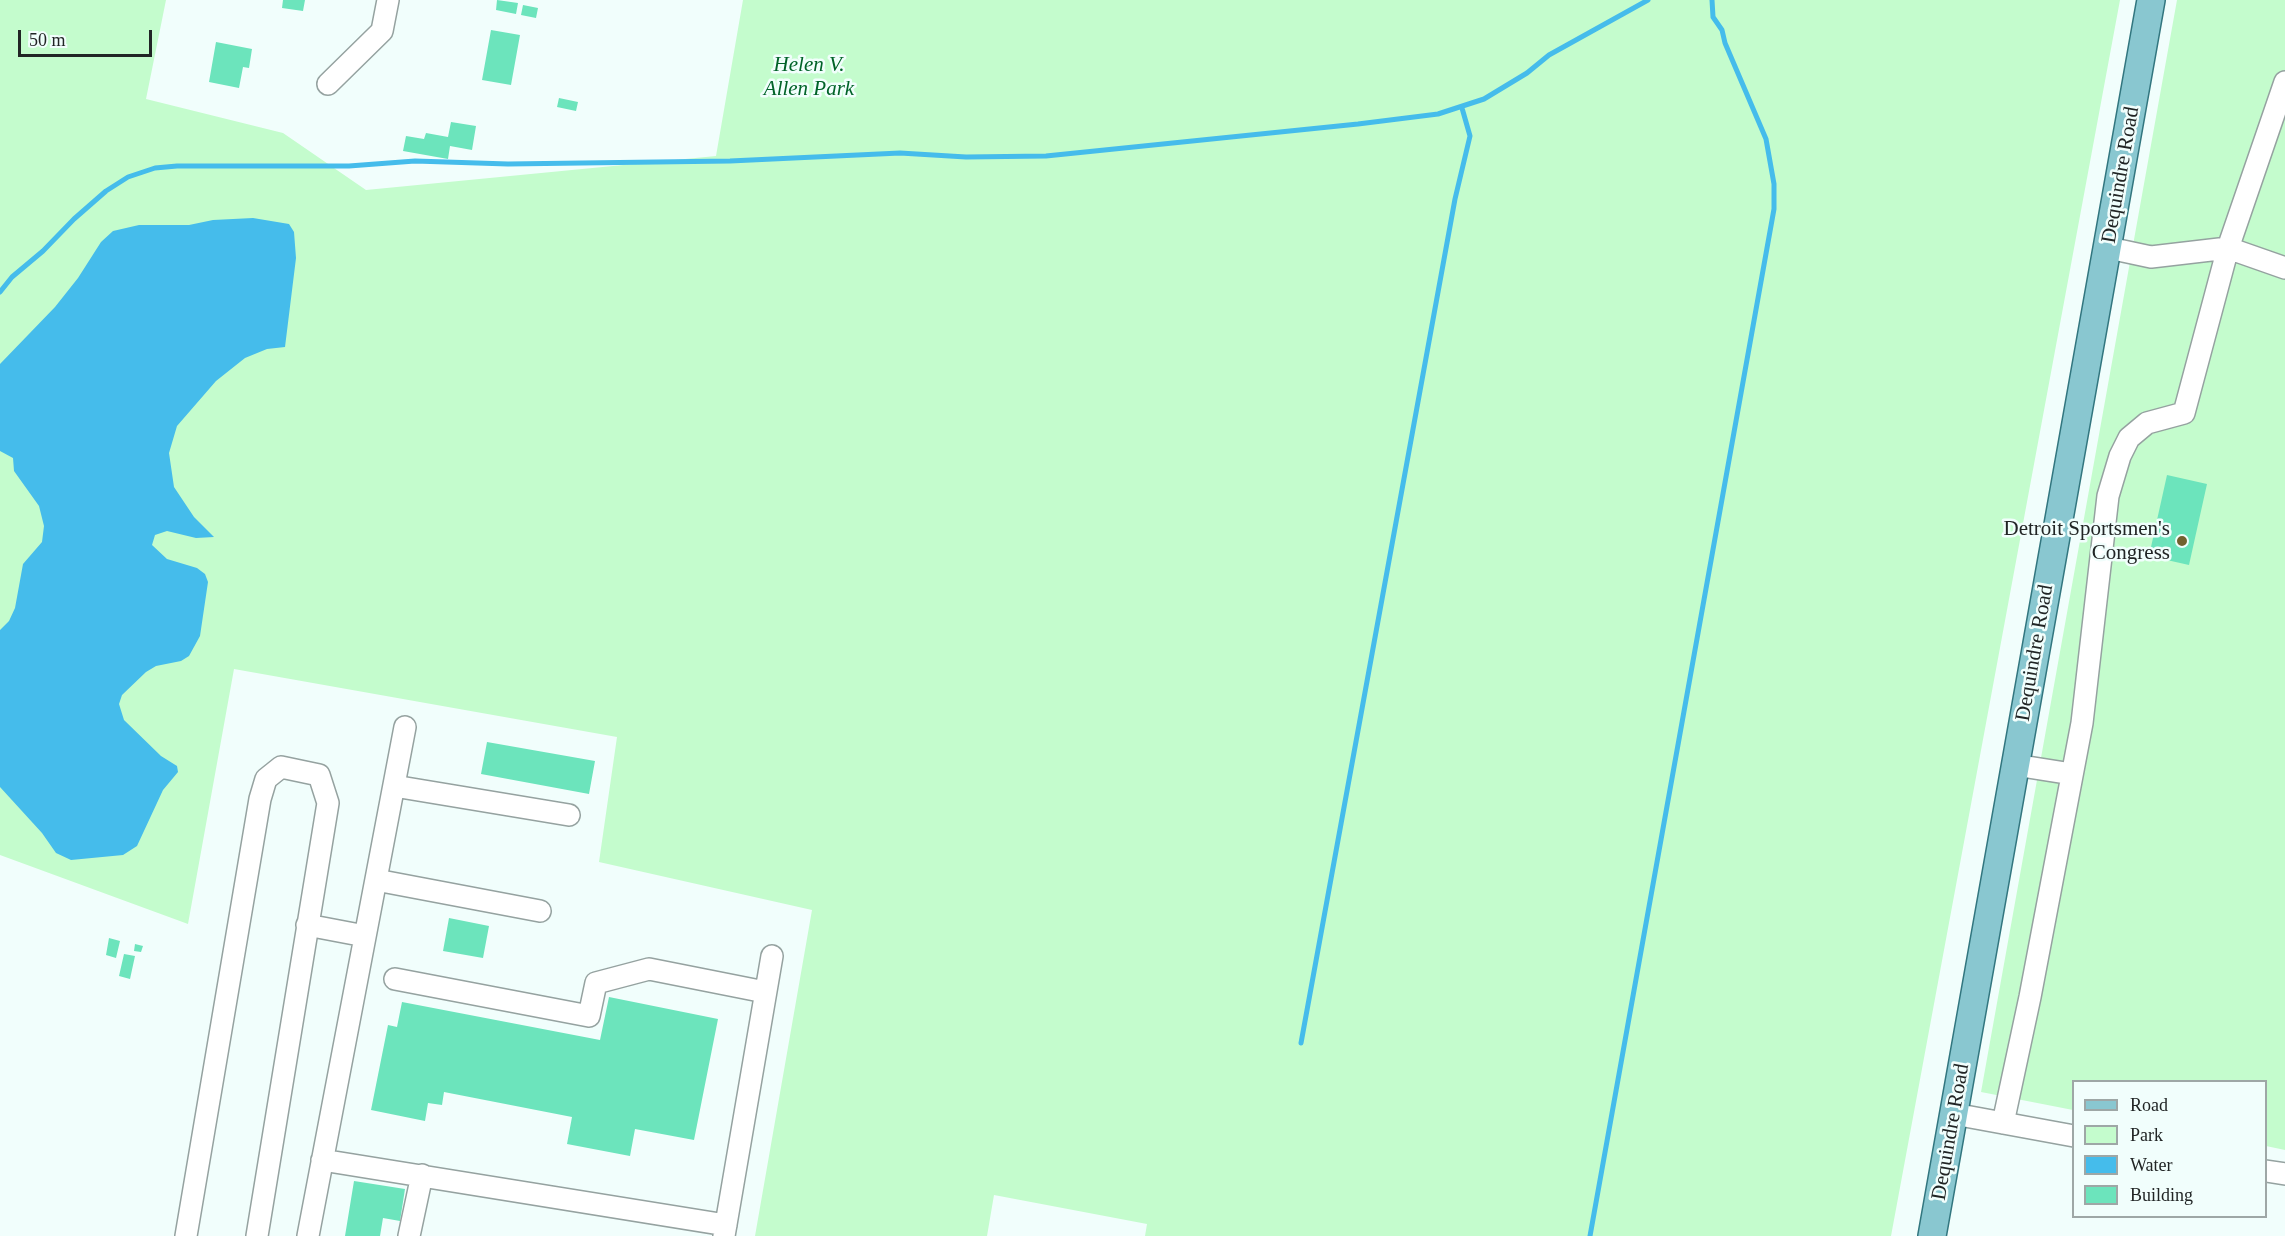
<!DOCTYPE html>
<html>
<head>
<meta charset="utf-8">
<style>
	body { margin:0 }
	#map { position:relative; width:2285px; height:1236px; overflow:hidden; background:#f1fefc; font-family:Georgia,serif }
	canvas { display:block }
	.legend { position:absolute; left:2072px; top:1080px; width:195px; height:138px; box-sizing:border-box; background:#f1fefc; border:2px solid #9ea7a6; margin:0; padding:8px 10px; list-style:none; font-size:18px; color:#212525 }
	.legend li { display:flex; align-items:center; gap:12px; height:30px }
	.legend b { width:30px; border:2px solid #9ea7a6 }
	.scale { position:absolute; left:18px; top:30px; width:134px; height:27px; box-sizing:border-box; border:3px solid #212525; border-top:0; padding-left:8px; font-size:18px; line-height:21px; white-space:nowrap; color:#212525; -webkit-text-stroke:4px #f1fefc; paint-order:stroke }
</style>
</head>
<body>
<div id="map">
<canvas width="2285" height="1236"></canvas>
<ul class="legend">
<li><b style="height:8px;background:#89c7d0"></b>Road</li>
<li><b style="height:16px;background:#c4fccd"></b>Park</li>
<li><b style="height:16px;background:#45bceb"></b>Water</li>
<li><b style="height:16px;background:#6ce4bc"></b>Building</li>
</ul>
<div class="scale">50 m</div>
</div>
<script>
const g = document.querySelector('canvas').getContext('2d');
g.lineJoin = 'round';
function fillPath(path, color) {
  g.fillStyle = color;
  g.fill(path, 'evenodd');
}
function shape(rows) {
  const path = new Path2D();
  for (const r of rows) {
    path.moveTo(r[0], r[1]);
    for (let i = 2; i < r.length; i += 2) path.lineTo(r[i], r[i + 1]);
  }
  return path;
}
function trace(path, color, width, dash) {
  g.strokeStyle = color;
  g.lineWidth = width;
  g.lineCap = dash ? 'butt' : 'round';
  g.setLineDash(dash || []);
  g.stroke(path);
}
function drawText(font, color, halo, rows, align = 'center') {
  g.font = font + ' Georgia,serif';
  g.lineWidth = 5;
  g.setLineDash([]);
  g.textBaseline = 'middle';
  g.strokeStyle = halo;
  g.fillStyle = color;
  for (const [text, x, y, turn = 0] of rows) {
    g.save();
    g.translate(x, y);
    g.rotate((+turn || 0) * Math.PI / 180);
    g.textAlign = isNaN(turn) ? turn : align;
    if (halo) g.strokeText(text, 0, 0);
    g.fillText(text, 0, 0);
    g.restore();
  }
}
const green = shape([
	[0,0,166,0,146,99,283,133,366,190,716,156,743,0,2120,0,1891,1236,1145,1236,1147,1224,994,1195,987,1236,755,1236,812,910,599,862,617,737,234,669,188,924,0,855],
	[2177,0,2285,0,2285,1150,2266,1146,2266,1082,2074,1082,2073,1110,1981,1092]
]);
const water = shape([
	[253,218,289,224,294,232,296,258,285,347,267,349,245,358,216,381,177,426,169,453,174,487,194,517,214,537,196,538,167,531,155,535,152,545,167,559,197,568,205,574,208,582,200,636,189,656,181,661,156,666,146,672,122,695,119,704,124,720,161,756,177,766,178,772,163,790,137,846,123,855,71,860,56,853,42,833,0,787,0,630,9,621,15,608,23,564,42,542,44,526,39,506,14,471,13,458,0,451,0,364,55,307,78,278,101,242,113,231,139,225,189,225,213,220]
]);
const stream = shape([
	[0,292,12,277,43,251,74,219,106,191,128,177,155,168,177,166,349,166,415,161,508,164,730,161,900,153,966,157,1046,156,1358,124,1438,114,1484,99,1527,73,1549,55,1648,0],
	[1301,1043,1455,199,1470,136,1462,108],
	[1590,1236,1774,209,1774,184,1766,139,1725,43,1722,30,1713,17,1712,0]
]);
const building = shape([
	[283,0,305,0,303,11,282,8],
	[497,0,518,3,516,14,496,10],
	[523,5,538,8,536,18,521,15],
	[491,30,520,35,511,85,482,80],
	[216,42,252,49,249,68,243,67,239,88,209,82],
	[559,98,578,102,576,111,557,107],
	[451,122,476,126,472,150,450,146,448,159,403,151,406,136,424,139,426,133,448,137],
	[2167,475,2207,484,2189,565,2149,556],
	[487,742,595,761,589,794,481,774],
	[449,918,489,926,483,958,443,951],
	[109,938,120,941,116,958,106,955],
	[135,944,143,946,141,952,134,951],
	[124,954,135,956,130,979,119,976],
	[609,997,718,1019,694,1140,635,1129,630,1156,567,1144,572,1117,444,1092,442,1105,428,1103,425,1121,371,1110,388,1025,397,1027,402,1002,600,1040],
	[354,1181,405,1189,400,1221,383,1218,380,1236,345,1236]
]);
const minor = shape([
	[328,84,382,31,388,0],
	[2109,248,2151,257,2228,248,2285,268],
	[2015,765,2072,774],
	[394,786,569,815],
	[376,880,540,911],
	[307,925,365,936],
	[395,979,589,1016,596,983,649,969,765,992],
	[1954,1114,2074,1136],
	[2003,1123,2030,997,2082,723,2108,496,2120,456,2129,438,2147,423,2184,413,2228,248,2285,82],
	[322,1160,726,1225],
	[2266,1171,2285,1174],
	[186,1236,260,799,266,779,281,767,319,775,328,803,257,1236],
	[308,1236,405,727],
	[409,1236,422,1175],
	[724,1236,772,956]
]);
const major = shape([
	[1932,1236,2151,0]
]);
const markers = [
	[2182,541,6,"#72612f"]
];
const parkNames = [
	["Helen V.",809,65],
	["Allen Park",809,89]
];
const streetNames = [
	["Dequindre Road",2121,175,-80],
	["Dequindre Road",2035,653,-80],
	["Dequindre Road",1951,1132,-80]
];
const poiNames = [
	["Detroit Sportsmen's",2170,529],
	["Congress",2170,553]
];
fillPath(green, '#c4fccd');
fillPath(water, '#45bceb');
trace(stream, '#45bceb', 5);
fillPath(building, '#6ce4bc');
trace(minor, '#95a2a0', 24);
trace(major, '#32767f', 30);
trace(minor, '#fff', 21);
trace(major, '#89c7d0', 27);
for (const [x, y, r, color] of markers) {
  const dot = new Path2D();
  dot.arc(x, y, r, 0, 2 * Math.PI);
  g.fillStyle = color;
  g.fill(dot);
  trace(dot, '#f1fefc', 2);
}
drawText('italic 21px', '#006328', '#f1fefc', parkNames);
drawText('21px', '#212525', '#f1fefc', streetNames);
drawText('21px', '#212525', '#f1fefc', poiNames, 'right');
</script>
</body>
</html>
